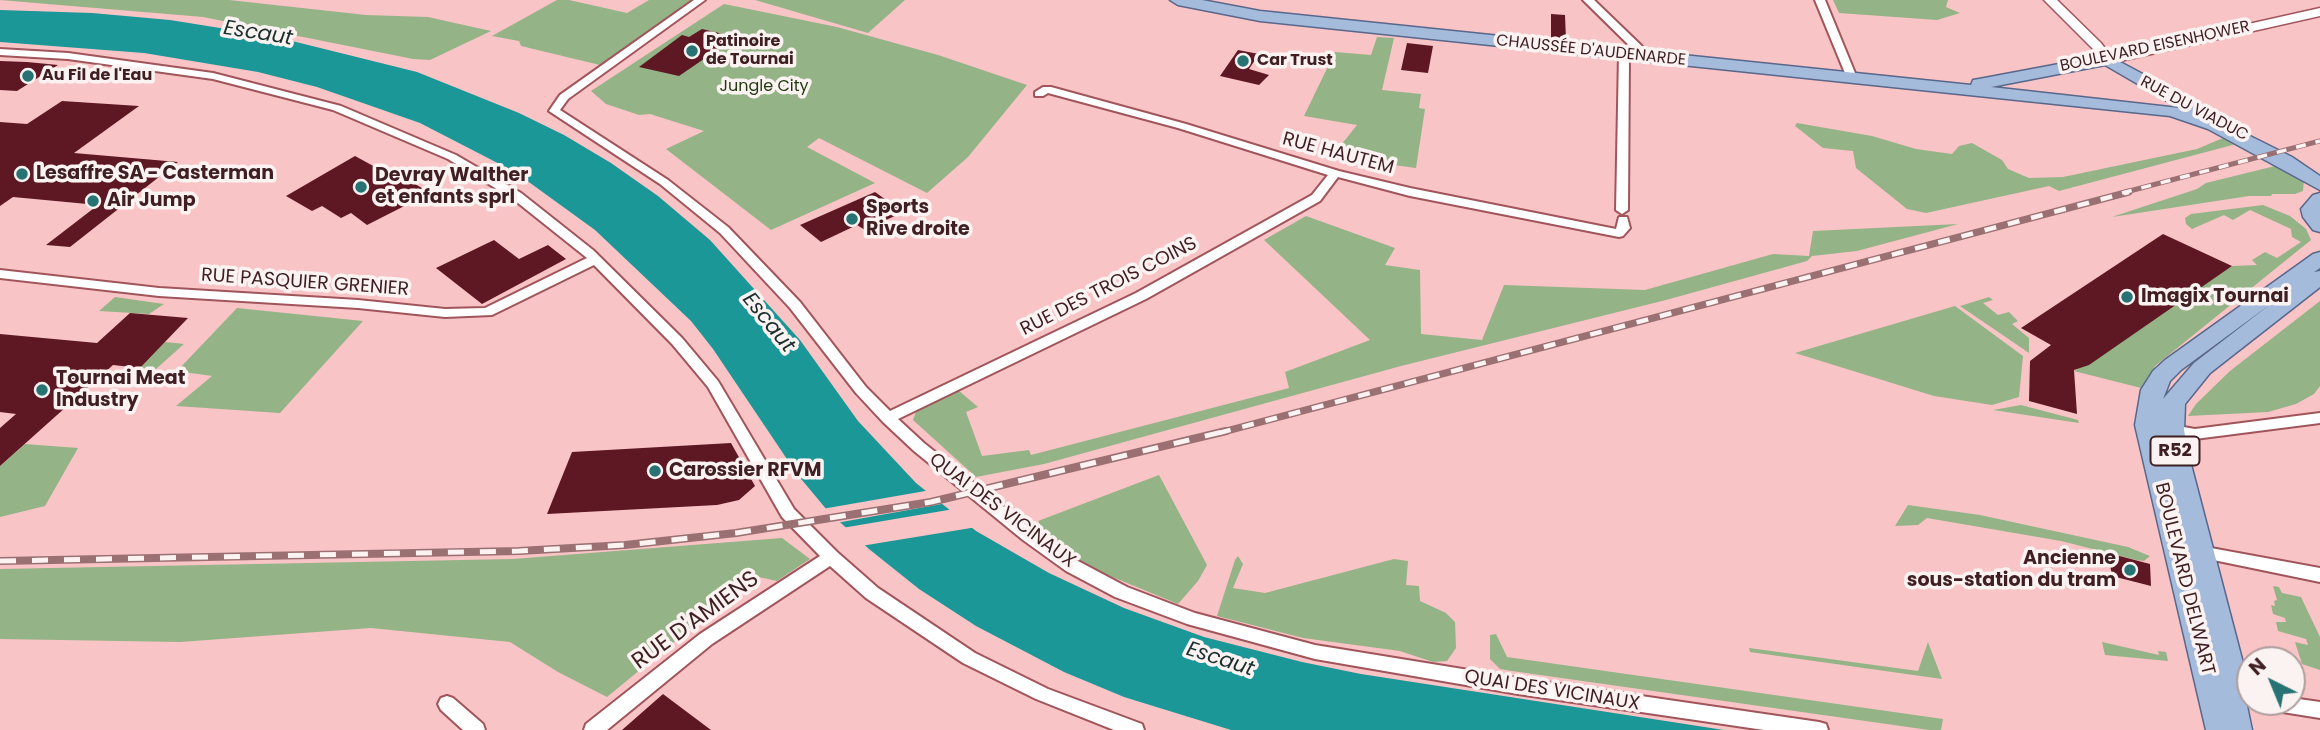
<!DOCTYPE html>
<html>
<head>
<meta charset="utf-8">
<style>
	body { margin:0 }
	#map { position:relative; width:2320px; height:730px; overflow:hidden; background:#f9c4c6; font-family:Poppins,sans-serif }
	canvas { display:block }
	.north { position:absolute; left:2236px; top:646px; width:70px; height:70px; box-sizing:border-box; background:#fbf2f2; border:2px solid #b09e9e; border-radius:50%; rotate:317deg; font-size:19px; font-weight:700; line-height:28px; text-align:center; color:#3f1f21 }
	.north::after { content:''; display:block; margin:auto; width:24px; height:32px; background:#277272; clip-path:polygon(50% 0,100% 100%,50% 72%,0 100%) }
</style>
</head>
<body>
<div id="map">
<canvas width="2320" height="730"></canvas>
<div class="north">N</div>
</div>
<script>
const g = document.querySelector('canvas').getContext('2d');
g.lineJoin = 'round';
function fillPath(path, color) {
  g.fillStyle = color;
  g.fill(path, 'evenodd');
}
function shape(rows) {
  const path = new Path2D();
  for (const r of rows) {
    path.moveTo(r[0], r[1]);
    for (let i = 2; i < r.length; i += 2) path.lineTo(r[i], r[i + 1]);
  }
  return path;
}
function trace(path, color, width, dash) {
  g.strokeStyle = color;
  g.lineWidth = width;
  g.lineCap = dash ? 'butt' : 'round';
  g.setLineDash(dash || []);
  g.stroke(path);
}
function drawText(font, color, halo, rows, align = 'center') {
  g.font = font + ' Poppins,sans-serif';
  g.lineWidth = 7;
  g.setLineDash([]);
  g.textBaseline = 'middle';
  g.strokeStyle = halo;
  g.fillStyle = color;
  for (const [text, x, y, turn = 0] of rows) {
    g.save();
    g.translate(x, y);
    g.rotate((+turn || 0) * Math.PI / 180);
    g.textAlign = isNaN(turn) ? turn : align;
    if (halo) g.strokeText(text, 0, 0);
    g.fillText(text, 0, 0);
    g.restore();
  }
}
const green = shape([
	[0,0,229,0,366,15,428,17,491,31,430,60,413,59,203,17],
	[557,0,569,0,627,13,649,0,695,0,600,65,521,46,519,41,492,36],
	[755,0,905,0,868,33],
	[1833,0,1948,0,1946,7,1960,13,1937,20,1839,13],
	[724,4,837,27,938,55,1027,85,968,157,927,193,819,138,807,147,875,183,771,230,666,149,704,131,650,114,639,115,606,104,591,91],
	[1377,37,1394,38,1382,90,1421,94,1419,108,1425,109,1416,168,1372,162,1337,150,1357,125,1304,116,1335,52,1371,55],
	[1797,123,1872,136,1916,149,1952,154,1959,146,1972,143,2002,160,2008,169,2029,178,2063,177,2197,149,2230,135,2240,143,2059,191,2049,186,1926,213,1907,209,1856,168,1853,151,1823,148,1795,126],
	[2279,165,2304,179,2303,191,2295,194,2272,194,2271,196,2249,196,2112,217,2197,189,2206,183],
	[2263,205,2290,216,2306,229,2311,240,2155,366,2145,389,2074,371,2232,266,2257,265,2252,260,2265,252,2277,258,2301,242,2292,237,2291,229,2250,210,2233,220,2224,215,2192,229,2186,224,2185,218,2191,214],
	[1306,216,1395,248,1385,265,1420,270,1421,334,1482,340,1504,285,1645,290,1773,254,1809,256,1813,231,1958,224,1857,251,1812,256,1807,261,1666,300,1401,366,1044,464,976,477,913,420,917,409,958,390,978,407,966,412,982,456,1029,450,1031,455,1289,388,1285,372,1370,340,1264,240],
	[115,297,164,304,149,314,99,311],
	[1989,297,1993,300,1983,303,1998,315,2009,312,2018,321,2012,324,2029,338,2029,353,1960,306],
	[2320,301,2320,386,2314,394,2296,404,2268,412,2188,416,2196,404,2230,371],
	[1955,306,2023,356,2019,397,1992,405,1934,396,1795,353],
	[237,308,363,321,280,413,176,406,212,376,177,371],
	[165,342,184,344,156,369,140,368],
	[2021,405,2078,420,2079,423,1993,410],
	[25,444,78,448,45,506,0,517,0,466],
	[1159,475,1207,565,1198,581,1178,604,1098,571,1052,544,1038,521],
	[1908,505,1980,515,2128,547,2150,556,2144,561,2136,560,2061,541,1927,518,1918,525,1895,526],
	[782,538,810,559,777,581,754,576,607,697,558,672,510,642,371,628,180,642,0,639,0,569,513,559],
	[1238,556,1243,564,1233,588,1265,593,1394,559,1408,561,1406,585,1419,586,1420,601,1446,613,1455,622,1456,648,1447,661,1433,662,1400,651,1303,638,1217,616,1235,560],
	[2273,586,2279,587,2282,593,2301,597,2320,637,2320,670,2302,664,2295,642,2308,645,2306,639,2278,631,2276,622,2286,622,2285,618,2273,614,2271,605,2275,606,2274,601,2277,600],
	[1496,634,1507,657,1943,719,1941,730,1929,730,1512,671,1500,669,1490,659,1490,635],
	[1928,642,1942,679,1750,652,1749,648,1918,671],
	[2102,642,2159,655,2158,651,2166,652,2168,661,2105,655]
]);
const water = shape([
	[0,10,92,13,170,20,276,37,417,72,519,113,564,135,611,163,658,196,710,240,800,340,858,421,916,483,976,531,1049,573,1124,608,1204,637,1302,662,1361,674,1724,730,1231,730,1124,697,1064,672,976,626,919,589,869,549,827,510,797,474,713,349,691,321,595,230,515,172,420,123,317,87,258,72,144,53,0,42]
]);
const pier = shape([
	[931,490,947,503,836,523,822,509],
	[954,509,977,527,861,546,842,528]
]);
const building = shape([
	[1551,14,1565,15,1566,40,1551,39],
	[702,29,736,37,679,76,639,67,682,35,689,37],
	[1407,43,1433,46,1428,73,1401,70],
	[1238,50,1259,54,1249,69,1269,75,1259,85,1220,76],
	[0,61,27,62,58,65,17,91,0,90],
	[62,101,139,106,74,153,178,162,70,247,46,245,98,205,13,197,0,206,0,122,27,124],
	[355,156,377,168,384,165,430,193,367,225,351,213,341,218,322,206,312,211,286,196],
	[875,192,903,212,865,230,857,225,821,242,800,225],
	[2163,234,2232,266,2089,365,2074,370,2077,414,2029,401,2030,361,2051,345,2021,328],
	[494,240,519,259,548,245,566,259,482,304,436,268],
	[130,313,188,318,140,368,113,365,0,466,0,428,16,414,0,412,0,334,97,343],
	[731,443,755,486,739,500,717,505,547,514,572,452],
	[2108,553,2150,564,2151,586,2112,576],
	[663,694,711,730,622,730]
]);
const minor = shape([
	[694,0,705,0,568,99,560,110,668,180,728,227,800,302,866,387,890,411,1136,293,1312,195,1328,175,1178,128,1048,93,1043,96,1035,96,1035,92,1043,87,1051,87,1186,124,1339,171,1410,188,1616,229,1619,217,1627,217,1630,228,1623,236,1619,237,1410,196,1338,177,1320,201,1146,299,898,419,924,443,1035,532,1078,561,1127,587,1195,613,1315,645,1518,678,1819,722,1826,724,1828,730,1764,730,1518,694,1315,659,1187,624,1115,597,1066,571,1023,540,914,451,883,422,856,393,790,308,720,233,660,184,549,111,560,95,694,0],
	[1583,0,1594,0,1650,54,1650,58,1642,58,1583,0],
	[1815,0,1825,0,1857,78,1856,80,1848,80,1847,78,1815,0],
	[0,49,68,53,213,73,341,106,456,155,521,193,593,250,682,338,718,381,794,509,837,552,878,588,975,653,1048,689,1142,724,1144,730,1114,730,1036,699,963,663,866,598,830,566,712,644,607,730,584,730,586,724,700,634,820,556,782,517,708,387,672,344,594,265,492,315,445,317,358,308,159,296,0,278,0,270,159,288,358,300,445,309,485,308,587,258,513,199,448,159,333,110,213,79,68,59,0,55,0,49],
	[1624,51,1629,54,1628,210,1622,214,1616,210,1619,54,1624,51],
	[2320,413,2320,423,2195,439,2167,434,2165,430,2167,426,2172,425,2195,429,2320,413],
	[2200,546,2320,568,2320,582,2194,556,2192,552,2194,548,2200,546],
	[447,696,453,698,483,724,485,730,463,730,441,710,438,704,441,698,447,696],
	[2292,698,2320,702,2320,718,2270,710,2264,708,2261,702,2292,702,2292,698]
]);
const tertiary = shape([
	[2044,0,2057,0,2101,43,2110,55,2320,8,2320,16,2107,64,2102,63,2093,49,2044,0]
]);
const primary = shape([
	[1170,0,1202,0,1260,11,1971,85,1973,80,1979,79,2107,55,2199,104,2202,108,2195,113,2220,121,2292,157,2320,176,2320,190,2208,129,2170,116,1260,21,1178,5,1170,0],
	[2105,65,2179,108,1991,87,2105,65],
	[2320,193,2320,232,2313,230,2303,217,2301,209,2313,195,2320,193],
	[2320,252,2320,268,2314,272,2320,271,2320,287,2210,373,2185,404,2184,430,2188,453,2249,686,2247,706,2252,730,2206,730,2135,425,2141,390,2153,371,2165,360,2313,254,2320,252],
	[2272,303,2194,363,2163,399,2170,381,2181,370,2272,303]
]);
const railFar2 = shape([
	[2122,193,2320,141]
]);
const railFar1 = shape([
	[1219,433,2129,192]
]);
const rail = shape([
	[0,561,519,551,625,545,736,533,931,502,1226,431]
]);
const markers = [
	[692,51,7,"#277272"],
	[1243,61,7,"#277272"],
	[28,76,7,"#277272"],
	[22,174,7,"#277272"],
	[361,187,7,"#277272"],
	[93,201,7,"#277272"],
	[852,219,7,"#277272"],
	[2127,297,7,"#277272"],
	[42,390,7,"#277272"],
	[655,471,7,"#277272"],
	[2130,570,7,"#277272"]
];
const farPoinames = [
	["Patinoire",706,42],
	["de Tournai",706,60],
	["Car Trust",1257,61],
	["Au Fil de l'Eau",42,76]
];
const farStreetnames = [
	["BOULEVARD EISENHOWER",2155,47,-12],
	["CHAUSSÉE D'AUDENARDE",1591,51,6],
	["RUE DU VIADUC",2194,109,28]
];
const farParknames = [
	["Jungle City",764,87]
];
const shields = [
	[2175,451,49]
];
const shieldNames = [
	["R52",2175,451]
];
const streetNames = [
	["RUE HAUTEM",1338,154,15],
	["RUE PASQUIER GRENIER",305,283,4],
	["RUE DES TROIS COINS",1109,287,-27],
	["QUAI DES VICINAUX",1002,511,37],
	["BOULEVARD DELWART",2184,579,76],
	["QUAI DES VICINAUX",1552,691,9]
];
const poiNames = [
	["Lesaffre SA - Casterman",36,174],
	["Devray Walther",375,176],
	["et enfants sprl",375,198],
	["Air Jump",107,201],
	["Sports",866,208],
	["Rive droite",866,230],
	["Imagix Tournai",2141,297],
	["Tournai Meat",56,379],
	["Industry",56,401],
	["Carossier RFVM",669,471],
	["Ancienne",2116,559,"right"],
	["sous-station du tram",2116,581,"right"]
];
const waterNames = [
	["Escaut",258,34,9],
	["Escaut",768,323,51],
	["Escaut",1220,660,18]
];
const nearStreetnames = [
	["RUE D'AMIENS",696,621,-36]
];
fillPath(green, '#94b386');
fillPath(water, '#1b9798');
fillPath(pier, '#f9c4c6');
fillPath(building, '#5d1823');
trace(minor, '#a0555b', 4);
trace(tertiary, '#a0555b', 3);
trace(primary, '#59678a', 3);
fillPath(minor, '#fff');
fillPath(tertiary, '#fff');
fillPath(primary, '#a4bbdb');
trace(railFar2, '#9b7072', 5);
trace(railFar1, '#9b7072', 7);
trace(rail, '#9b7072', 8);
trace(railFar2, '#fbf2f2', 3.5, [10]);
trace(railFar1, '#fbf2f2', 4.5, [12]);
trace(rail, '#fbf2f2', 5, [16]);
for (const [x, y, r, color] of markers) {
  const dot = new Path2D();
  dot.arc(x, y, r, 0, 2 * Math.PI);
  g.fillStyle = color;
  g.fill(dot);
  trace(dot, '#fbf2f2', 2.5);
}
drawText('bold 16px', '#3f1f21', '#fbf2f2', farPoinames, 'left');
drawText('16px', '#3f1f21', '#fbf2f2', farStreetnames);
drawText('16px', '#1e390c', '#fbf2f2', farParknames);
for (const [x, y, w] of shields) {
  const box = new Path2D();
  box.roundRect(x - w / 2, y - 14.5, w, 29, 5);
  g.fillStyle = '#fbf2f2';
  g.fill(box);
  trace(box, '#3f1f21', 2);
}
drawText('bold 18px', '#3f1f21', null, shieldNames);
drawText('19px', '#3f1f21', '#fbf2f2', streetNames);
drawText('bold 19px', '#3f1f21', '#fbf2f2', poiNames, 'left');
drawText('italic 21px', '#1a2e2e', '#fbf2f2', waterNames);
drawText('23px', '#3f1f21', '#fbf2f2', nearStreetnames);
</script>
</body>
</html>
